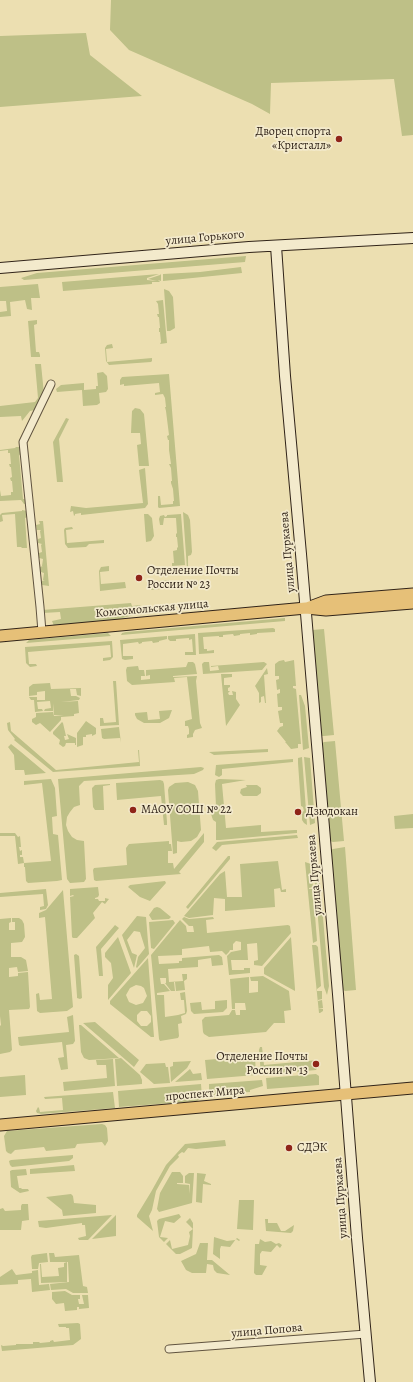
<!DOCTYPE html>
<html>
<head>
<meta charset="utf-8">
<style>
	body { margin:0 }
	canvas { display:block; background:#ecdfb1 }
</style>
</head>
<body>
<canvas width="413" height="1382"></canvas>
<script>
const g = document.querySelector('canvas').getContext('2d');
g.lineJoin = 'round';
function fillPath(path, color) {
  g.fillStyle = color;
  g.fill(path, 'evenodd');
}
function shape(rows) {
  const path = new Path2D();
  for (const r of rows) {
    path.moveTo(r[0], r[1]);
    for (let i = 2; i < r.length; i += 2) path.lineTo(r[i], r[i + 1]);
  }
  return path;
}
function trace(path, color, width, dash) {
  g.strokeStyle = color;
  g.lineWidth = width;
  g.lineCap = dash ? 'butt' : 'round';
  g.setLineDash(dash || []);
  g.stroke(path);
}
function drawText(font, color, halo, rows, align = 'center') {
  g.font = font + ' Alegreya,serif';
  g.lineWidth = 3.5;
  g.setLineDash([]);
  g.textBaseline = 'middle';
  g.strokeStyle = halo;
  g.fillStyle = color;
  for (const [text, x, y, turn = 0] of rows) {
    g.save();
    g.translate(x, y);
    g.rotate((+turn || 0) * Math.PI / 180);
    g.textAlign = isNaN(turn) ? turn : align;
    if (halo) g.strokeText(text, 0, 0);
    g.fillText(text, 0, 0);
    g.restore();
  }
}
const green = shape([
	[111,0,413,0,413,135,402,136,394,79,271,83,270,114,252,104,129,50,110,30],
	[86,33,90,55,142,96,0,107,0,36],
	[246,256,245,262,24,280,21,278,37,273],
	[241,267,242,273,163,281,163,274,200,272],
	[159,274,147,278,147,280,157,281,148,279,160,275,161,274,161,281,158,280,160,282,152,282,152,284,63,291,62,282],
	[38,284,40,298,31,298,32,310,27,309,25,300,10,302,11,316,0,317,0,312,7,311,6,301,0,301,0,287],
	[164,289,169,291,173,297,175,328,170,331,167,331],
	[163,300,167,343,160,344,161,342,160,332,159,332,159,328,160,328,159,317,158,317,157,314,159,314,158,304,156,301],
	[37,320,37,324,34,325,36,352,39,352,40,355,40,357,31,357,28,321],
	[112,344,113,348,106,349,107,362,152,358,152,361,151,362,109,365,106,361,105,348,107,345],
	[35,364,41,364,44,394,35,410,30,411,22,421,21,416,0,417,0,406,35,402,38,398],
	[103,372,107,376,108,389,106,392,99,393,100,403,97,405,83,406,82,390,57,392,56,389,61,385,84,383,84,390,96,389,96,386,98,386,97,373],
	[169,374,180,506,159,508,158,507,158,496,160,496,161,505,173,504,173,501,174,501,173,489,171,483,171,481,172,481,171,468,169,464,171,464,169,450,169,440,168,440,167,436,169,435,166,411,165,407,166,407,165,398,163,394,155,395,155,393,160,392,159,383,124,386,124,384,120,385,120,380,122,377],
	[135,408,140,409,144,414,149,466,139,466,137,445,141,444,140,433,131,433,132,411],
	[66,418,69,419,59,439,63,482,57,482,53,442],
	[16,447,22,447,22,454,19,455,23,499,26,499,26,504,24,504,21,500,0,501,0,490,1,496,11,495,11,492,13,492,12,481,11,481,10,478,12,477,11,467,10,467,9,464,11,464,10,453,8,453,8,450,0,451,0,450,15,448],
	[145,468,148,504,145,508,81,515,81,513,75,514,75,515,74,516,73,511,70,512,71,506,86,508,143,503,139,470],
	[22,510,27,511,27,517,25,518,27,548,22,548,21,547,17,547,15,514,2,515,3,521,0,522,0,515,2,513,22,511],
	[183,512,188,515,190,520,192,552,191,555,188,556,188,568,187,569],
	[144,514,148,514,152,518,154,536,151,541,146,542],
	[181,514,185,565,172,566,172,563,174,563,173,551,177,550,177,548,178,547,177,537,176,537,176,534,177,533,176,518,164,518,163,525,160,525,159,519,160,516,164,515,165,517,167,516,167,515],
	[39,521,43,521,49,586,42,585,42,581,45,580,43,580,44,573,41,572,40,571,40,567,43,566,42,566,43,559,39,558,39,553,42,552,41,545,42,544,38,543,38,539,41,538,40,531,41,530,37,530,36,525,40,524],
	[72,527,73,529,66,530,67,543,104,540,104,543,89,544,86,547,68,548,65,544,64,530,65,528],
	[109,566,109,571,100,572,101,584,125,582,126,588,100,591,99,571,101,567],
	[169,580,169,583,184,582,184,586,181,587,151,590,150,582],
	[131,603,132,606,140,605,143,610,144,613,137,614,112,621,54,626,52,621,61,619,60,612,43,613,42,610],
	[285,618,285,621,121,635,122,633,126,632],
	[273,628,275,629,275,632,257,633,257,634,250,635,250,633,240,634,240,635,234,636,233,634,223,635,223,637,219,637,219,636,203,637,204,649,207,649,207,651,214,650,214,653,199,654,198,633],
	[324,629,334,735,324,736,322,736,320,734,312,630],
	[108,633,111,636,26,643,29,640],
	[195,634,196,655,185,655,185,652,193,652,192,639,189,640,189,638,176,639,176,641,170,641,168,639,168,636],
	[167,636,167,639,159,641,159,642,153,643,152,641,142,642,142,643,139,644,138,642,123,644,123,656,133,656,133,659,125,660,122,659,120,640],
	[112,641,113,657,110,660,103,661,103,658,111,657,110,645,28,652,29,664,36,664,37,666,30,667,26,663,25,647],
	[284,660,285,662,294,660,296,686,293,686,293,688,296,689,301,744,298,744,298,748,291,749,286,743,285,743,286,742,277,731,280,727,283,726,283,723,280,723,278,711,282,710,282,707,278,707,277,694,280,693,280,689,277,690,276,680,279,679,279,676,275,676,275,664,279,661],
	[188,662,193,662,195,664,197,674,173,676,173,677,197,676,196,681,200,723,202,728,195,730,193,734,193,737,187,738,187,735,189,734,189,729,188,726,185,726,185,721,192,719,187,677,174,678,175,682,132,685,127,681,126,670,127,667,138,666,139,670,144,670,145,676,141,676,141,680,150,679,150,675,146,676,146,670,186,667],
	[209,662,210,671,219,670,218,666,211,667,211,666,264,662,267,664,262,670,203,674,202,664,204,662],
	[267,668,268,674,264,675,266,703,265,703,264,696,261,697,261,702,259,703,259,693,255,686],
	[221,674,232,674,232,677,224,678,224,685,230,685,230,687,228,688,228,691,230,691,228,693,229,695,233,695,232,691,236,692,236,699,240,705,226,726],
	[113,681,116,681,119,725,100,726,100,718,103,718,104,723,116,722],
	[50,683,51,689,81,688,81,696,77,695,76,689,70,689,71,696,76,696,80,698,79,700,61,702,78,701,79,713,74,714,74,716,61,717,61,720,50,732,40,723,36,725,32,722,32,719,36,717,36,713,53,712,54,716,64,715,54,715,53,703,53,711,44,711,45,709,51,708,50,701,37,702,38,709,42,709,43,711,35,712,34,700,31,700,29,697,37,697,37,700,45,700,45,691,37,692,37,695,29,696,29,687,33,684],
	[299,695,301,695,305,706,309,748,303,750],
	[172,710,169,718,160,723,144,723,137,719,135,715,135,713,147,712,148,720,160,719,159,711],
	[86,721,96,728,96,734,92,736,92,734,86,735,86,737,83,737,83,745,77,747,77,733],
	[10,722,11,731,56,770,139,762,138,750,139,750,140,766,53,772,14,740,15,739,8,730,7,723],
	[62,722,63,723,66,736,64,736,65,740,69,739,67,734,76,738,76,745,75,745,75,743,66,743,65,746,63,747,59,744,60,740,53,734,53,732],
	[119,727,121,743,120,738,104,739,102,738,101,729],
	[335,741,344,841,333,842,330,841,321,744,324,742],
	[11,744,21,752,46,773,25,775,24,770,15,770,14,755,8,747],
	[268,749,268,752,214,755,209,752],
	[302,757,306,810,307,825,304,823,302,820,302,812,304,811,303,807,301,806,298,763,298,758],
	[304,757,310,758,315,823,310,825],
	[293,759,293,762,222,769,222,775,219,777,215,775,216,765],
	[201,767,204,768,203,770,194,774,84,781,79,786,80,805,74,807,70,812,67,817,66,825,68,831,72,837,77,840,84,841,86,879,84,882,70,883,67,879,58,779],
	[51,779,55,788,57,816,52,817,53,834,58,835,62,880,57,881,28,883,26,881,25,867,24,867,24,863,18,864,15,836,0,836,0,833,15,833,18,837,20,836,21,847,19,847,20,851,22,850,22,855,20,855,20,857,23,857,24,863,51,861,42,783,24,785,24,781],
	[219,779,246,780,222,784,226,828,261,825,261,832,295,830,297,830,297,833,220,840,216,840,216,822,213,820,211,814,216,807,215,784,216,780],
	[160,780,163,781,164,784,167,822,167,825,164,825,161,796,117,800,116,783],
	[188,782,195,785,198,791,201,830,197,837,191,841,181,842,177,841,177,853,173,854,168,790,169,787,175,783],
	[110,784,110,785,103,786,104,810,95,810,93,807,92,788,95,785],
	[246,785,257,785,261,788,261,793,257,796,243,796,240,793,241,789,247,787],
	[413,814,413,828,395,829,394,816],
	[204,833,204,842,179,872,181,874,96,881,94,880,93,870,94,868,127,865,126,848,129,844,169,841,169,844,171,844,172,851,168,851,168,863,173,863,174,869],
	[297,835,298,838,222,845,216,851,212,848,217,842],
	[345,847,356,990,345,991,342,989,331,850,333,849],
	[228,856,230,856,230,859,188,909,186,907],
	[278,861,282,890,286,889,286,892,281,892,280,888,274,889,275,907,225,911,225,899,214,898,213,915,189,918,184,916,220,874,225,871,227,897,242,897,240,864],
	[305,862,311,864,312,874,308,875,308,876,312,876,313,887,309,888,309,889,313,889,317,941,313,943],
	[319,872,329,986,327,995,324,987,314,873],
	[165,881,166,883,150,901,140,897,128,887,130,885],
	[98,887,99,895,98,897,95,898,95,899,98,899,99,901,105,901,105,898,109,899,105,904,102,902,93,913,95,918,77,938,73,938,72,937,70,897,74,896,73,895,70,896,70,889],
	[46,889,48,905,46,909,40,910,40,907,44,906,43,894,0,897,0,893],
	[63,890,73,1007,67,1011,40,1013,37,1011,36,994,39,993,40,1000,52,999,45,917,39,918,39,913,46,910],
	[157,907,160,908,171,917,169,919,152,920,149,915,154,908],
	[137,916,146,917,149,954,137,968,136,967,138,957,145,948,140,932,134,931,127,940,132,953,137,955,134,968,122,935],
	[184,917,189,919,213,917,214,919,206,920,207,933,288,925,290,926,291,933,262,966,254,965,254,961,258,960,257,943,247,944,248,960,231,960,232,970,244,970,244,968,250,968,250,973,229,975,227,956,231,952,241,950,241,942,236,941,233,944,233,950,230,950,229,952,226,955,222,951,210,952,209,946,182,949,182,955,158,956,159,964,179,963,179,961,182,961,182,958,219,955,222,957,223,965,212,966,211,958,198,960,198,967,168,969,169,982,183,981,182,974,187,974,187,979,184,981,185,990,176,991,175,982,174,982,175,991,171,991,165,983,166,983,166,978,160,978,161,984,164,984,170,991,157,993,157,995,164,995,165,1017,178,1015,185,1013,184,1000,181,1000,180,993,185,992,187,1011,186,1014,181,1016,182,1023,178,1024,179,1036,178,1038,160,1041,159,1039,151,955,180,920,186,926,187,932,194,932,193,926,189,926,182,919],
	[11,918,11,922,9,923,9,930,15,930,15,922,12,922,12,918,19,918,22,920,24,924,25,937,22,942,11,943,11,957,21,957,26,960,28,971,18,972,17,967,9,968,9,977,18,976,18,973,28,972,30,1007,29,1009,9,1010,12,1050,10,1052,0,1054,0,1026,1,1025,0,1016,0,919],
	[173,920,175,923,154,949,151,948,149,922],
	[115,925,119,928,101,949,103,976,99,976,96,947],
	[118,937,131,973,108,1000,108,985,113,978,111,963,105,957,105,953],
	[291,937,295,989,295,991,264,974,264,968],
	[312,945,316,945,318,947,321,986,317,989,317,991,322,991,322,999,318,1000,318,1001,322,1000,323,1008,318,1009,323,1009,323,1011,320,1013,319,1013],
	[76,954,79,956,81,983,82,998,80,999,77,998,77,996,74,955],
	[148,958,154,1037,151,1037,110,1004,110,1001],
	[136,985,141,986,144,988,147,996,143,1003,136,1005,129,1002,126,995,130,988],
	[141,1011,147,1011,151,1016,151,1022,147,1026,141,1026,137,1021,137,1015],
	[263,976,289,991,291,1010,284,1011,285,1023,274,1023,266,1032,209,1037,204,1034,203,1032,202,1020,205,1017,229,1015,232,1010,235,1010,236,1015,240,1015,240,1010,246,1010,245,1003,235,1003,235,1009,232,1009,230,979,249,977,249,993,258,992,258,981,251,981,250,977],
	[227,1000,227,1008,223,1012,194,1014,191,1011,190,1003,201,1002,202,1010,215,1009,215,1001],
	[73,1015,75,1041,73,1044,66,1045,68,1069,61,1070,58,1058,64,1057,62,1042,21,1046,19,1045,18,1037,69,1032,67,1017],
	[95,1022,139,1060,134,1067,83,1023],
	[79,1025,81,1025,119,1058,89,1060,84,1058,81,1052],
	[260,1047,262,1047,264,1065,318,1060,319,1065,316,1070,261,1075,259,1050],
	[255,1056,256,1075,207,1079,205,1060],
	[121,1058,140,1075,142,1080,142,1084,117,1086,115,1059],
	[113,1059,115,1086,64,1091,63,1082,107,1078,106,1065,97,1065,96,1060],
	[191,1061,187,1068,171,1082,170,1067,173,1066,173,1062],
	[165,1063,166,1067,168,1067,170,1083,154,1084,140,1072,146,1064],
	[190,1069,193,1074,201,1073,202,1080,175,1082],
	[316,1074,319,1076,319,1085,267,1089,266,1078],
	[25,1075,26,1095,0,1097,0,1077],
	[262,1080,263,1086,250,1090,250,1092,210,1095,209,1092,209,1084],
	[201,1084,202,1097,200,1099,197,1101,119,1107,118,1091],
	[113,1092,115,1108,41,1114,37,1113,36,1111,38,1107,39,1108,40,1112,63,1110,62,1098,45,1099,44,1097],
	[102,1124,105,1125,107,1128,108,1141,105,1146,102,1142,77,1144,75,1148,46,1151,44,1147,15,1150,11,1154,8,1153,6,1151,4,1136,7,1131],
	[225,1140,226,1146,196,1149,188,1148,184,1153,182,1152,178,1155,179,1157,170,1166,156,1191,152,1210,149,1216,153,1231,137,1217,137,1215,151,1192,166,1165,185,1144],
	[73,1155,73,1158,69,1161,12,1167,10,1165,9,1161,11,1160],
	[74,1165,75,1171,30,1174,30,1169],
	[26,1169,27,1175,17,1176,19,1188,21,1188,22,1189,28,1189,29,1191,20,1193,11,1187,10,1171,12,1170],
	[172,1172,180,1172,183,1176,183,1183,177,1183,177,1184,189,1185,189,1194,190,1184,185,1183,185,1176,189,1173,194,1173,192,1203,159,1212,157,1209,160,1193],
	[197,1173,206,1174,204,1181,211,1184,211,1185,203,1184,202,1203,196,1202],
	[71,1194,73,1196,74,1203,96,1205,96,1213,63,1216,62,1210,46,1197],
	[239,1200,254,1200,253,1230,237,1229],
	[22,1204,28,1204,29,1220,22,1221,21,1230,0,1230,0,1209,3,1208,5,1211,21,1210,21,1206],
	[179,1214,181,1217,174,1223,165,1221,160,1237,168,1238,164,1242,159,1237,157,1221,159,1219],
	[112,1215,88,1240,79,1240,78,1238,86,1236,85,1225,82,1225,82,1223,46,1228,39,1227,38,1221],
	[116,1215,116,1236,92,1239],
	[190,1218,193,1223,193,1229,192,1248,180,1254,176,1254,166,1244,170,1240,172,1249,188,1245,190,1236,189,1232,193,1229,186,1222],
	[265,1219,268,1219,268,1223,277,1223,281,1231,285,1231,294,1225,293,1231,291,1233,266,1231],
	[214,1237,227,1241,235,1240,237,1238,240,1240,239,1241,236,1239,230,1247,221,1246,220,1249,220,1259,213,1254],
	[260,1239,265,1242,271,1241,276,1244,279,1243,282,1245,280,1248,277,1245,271,1252,262,1251,260,1254,260,1265,267,1266,262,1275,256,1275,254,1273,255,1244,259,1244],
	[200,1243,208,1243,207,1260,212,1260,230,1275,217,1273,214,1270,213,1265,207,1264,206,1273,192,1273,186,1270,181,1261,196,1254],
	[47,1253,48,1262,39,1263,38,1269,32,1269,31,1257,32,1255],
	[49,1253,54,1253,55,1257,79,1255,83,1286,87,1287,88,1293,73,1293,66,1289,51,1290,50,1284,69,1282,68,1262,50,1262],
	[67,1262,67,1282,41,1283,40,1264,41,1264,42,1277,59,1276,58,1268,64,1267,64,1263],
	[12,1269,16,1275,32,1273,32,1271,38,1270,39,1285,49,1284,50,1290,32,1292,31,1279,18,1280,18,1284,0,1285,0,1277],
	[65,1291,72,1295,80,1295,80,1299,78,1299,79,1304,84,1304,82,1295,88,1295,89,1308,79,1309,79,1307,77,1307,77,1310,65,1311,64,1303,56,1304,52,1299,52,1292],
	[78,1323,80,1324,81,1339,73,1345,2,1351,1,1345,3,1346,16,1345,16,1344,33,1344,33,1342,39,1342,40,1343,50,1342,50,1341,53,1340,54,1342,70,1340,69,1328,66,1328,66,1327,59,1327,58,1324]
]);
const street = shape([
	[42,632,40,607,23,442,51,384],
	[169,1349,366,1334]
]);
const secondary = shape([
	[276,246,285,376,301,554,338,994,357,1238,370,1382],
	[0,268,249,247,413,238]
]);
const primary = shape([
	[310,607,326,601,413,594],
	[0,636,306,608,326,610,413,603],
	[0,1125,413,1088]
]);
const markers = [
	[339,139,4,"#8f2418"],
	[139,578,4,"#8f2418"],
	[133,810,4,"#8f2418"],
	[298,812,4,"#8f2418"],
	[316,1064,4,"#8f2418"],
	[289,1148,4,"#8f2418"]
];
const poiNames = [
	["Дворец спорта",331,132,"right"],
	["«Кристалл»",331,146,"right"],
	["Отделение Почты",147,571],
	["России № 23",147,585],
	["МАОУ СОШ № 22",141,810],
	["Дзюдокан",306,812],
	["Отделение Почты",308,1057,"right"],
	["России № 13",308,1071,"right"],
	["СДЭК",297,1148]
];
const streetNames = [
	["улица Горького",205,238,-5],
	["улица Пуркаева",288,552,-95],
	["Комсомольская улица",152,609,-5],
	["улица Пуркаева",315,875,-95],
	["проспект Мира",205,1094,-5],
	["улица Пуркаева",341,1198,-94],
	["улица Попова",267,1331,-5]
];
fillPath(green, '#bec087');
trace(street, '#60533f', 9);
trace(secondary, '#312419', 12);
trace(primary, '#312419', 13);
trace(street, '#f3eacc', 7);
trace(secondary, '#f3eacc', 10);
trace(primary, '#e6c078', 11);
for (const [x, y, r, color] of markers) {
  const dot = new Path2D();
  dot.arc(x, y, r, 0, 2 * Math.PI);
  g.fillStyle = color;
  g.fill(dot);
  trace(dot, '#f3eacc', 1.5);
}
drawText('12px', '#312419', '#f3eacc', poiNames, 'left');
drawText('12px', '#312419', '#f3eacc', streetNames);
</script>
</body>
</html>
